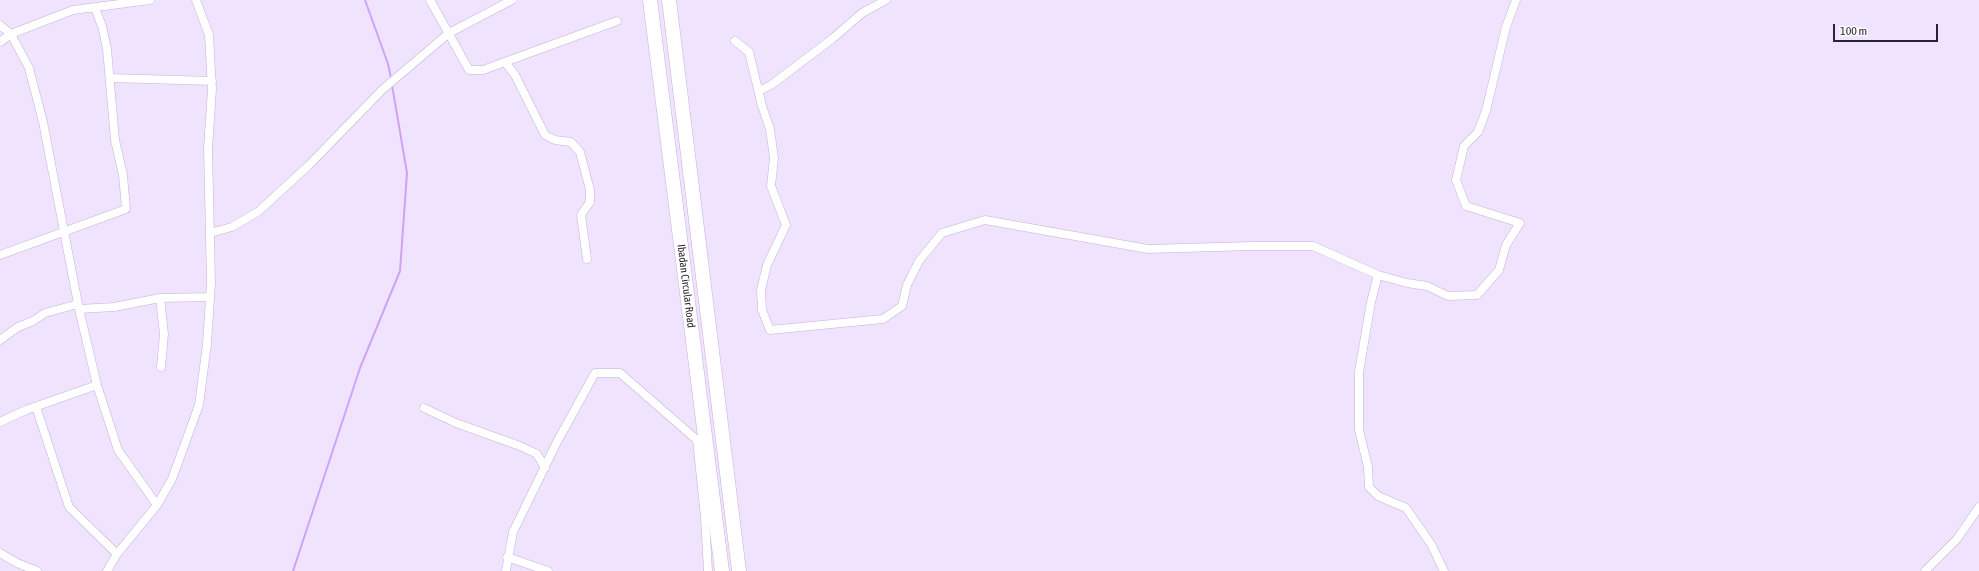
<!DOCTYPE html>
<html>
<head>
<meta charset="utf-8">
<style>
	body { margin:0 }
	#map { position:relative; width:1979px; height:571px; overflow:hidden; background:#f0e3fe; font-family:"Asap Condensed",sans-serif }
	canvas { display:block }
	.scale { position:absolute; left:1833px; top:24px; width:105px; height:18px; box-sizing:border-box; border:2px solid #2b2333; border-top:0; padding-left:5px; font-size:12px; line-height:14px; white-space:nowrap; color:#2b2333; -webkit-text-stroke:3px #fff; paint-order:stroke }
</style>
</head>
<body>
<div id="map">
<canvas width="1979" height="571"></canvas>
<div class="scale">100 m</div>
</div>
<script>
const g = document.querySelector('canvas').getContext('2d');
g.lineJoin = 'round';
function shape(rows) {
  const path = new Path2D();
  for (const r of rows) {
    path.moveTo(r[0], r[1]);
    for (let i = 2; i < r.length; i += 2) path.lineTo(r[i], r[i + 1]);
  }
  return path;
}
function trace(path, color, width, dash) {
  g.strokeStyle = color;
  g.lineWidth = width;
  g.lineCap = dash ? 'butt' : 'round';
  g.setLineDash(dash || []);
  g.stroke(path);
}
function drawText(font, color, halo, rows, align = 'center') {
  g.font = font + ' "Asap Condensed",sans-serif';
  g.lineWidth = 3;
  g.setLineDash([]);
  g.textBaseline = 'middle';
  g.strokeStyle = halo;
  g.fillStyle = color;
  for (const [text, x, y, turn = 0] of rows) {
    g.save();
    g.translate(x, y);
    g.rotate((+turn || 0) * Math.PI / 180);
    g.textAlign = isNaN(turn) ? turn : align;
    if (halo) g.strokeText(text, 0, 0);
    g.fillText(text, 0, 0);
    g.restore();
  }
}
const stream = shape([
	[365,0,388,64,391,78],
	[293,571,360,368,400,271,407,173,392,85]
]);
const minor = shape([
	[150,0,73,10,11,34,29,68,43,122,79,309,97,385,118,450,157,505],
	[430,0,469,70,483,70,617,21],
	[0,25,11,34,0,42],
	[735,41,749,52,762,106,770,129,774,158,771,186,786,225,767,265,761,290,762,310,770,330,883,319,902,306,907,285,919,261,942,233,985,220,1148,249,1252,246,1313,246,1378,275,1407,283,1427,286,1448,296,1477,295,1499,270,1506,245,1520,223,1466,206,1456,180,1464,146,1478,132,1486,111,1506,27,1516,0],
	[505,62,515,75,545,135,555,140,571,142,580,152,590,190,590,202,581,215,587,259],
	[110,78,212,81],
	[759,91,771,85,832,39,862,13,886,0],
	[210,233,232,227,259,211,309,165,383,89,449,33,512,0],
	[0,255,126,209,123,175,115,140,107,49,102,26,95,8],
	[1378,275,1371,302,1359,372,1359,430,1368,467,1369,487,1378,496,1406,508,1431,544,1444,571],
	[160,298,164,334,161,367],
	[79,309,114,307,160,298,210,297],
	[0,340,18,327,33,321,45,313,78,304],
	[36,407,69,507,117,554],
	[424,408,456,423,520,446,537,454,545,468],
	[0,422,26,410,97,385],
	[0,553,17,563,37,571],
	[507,557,548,571],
	[107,571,117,554,157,505,172,479,199,405,207,344,211,283,208,148,212,89,209,35,196,0],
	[506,571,513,532,557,442,595,373,620,373,697,440,705,517,708,571],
	[1925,571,1957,539,1979,507]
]);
const trunk = shape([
	[650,0,722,571],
	[669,0,739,571]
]);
const streetNames = [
	["Ibadan Circular Road",686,286,83]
];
trace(stream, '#cea4f4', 2);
trace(minor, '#c6b0db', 9);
trace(trunk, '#c6b0db', 15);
trace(minor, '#fff', 8);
trace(trunk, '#fff', 14);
drawText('11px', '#2b2333', '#fff', streetNames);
</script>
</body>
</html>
